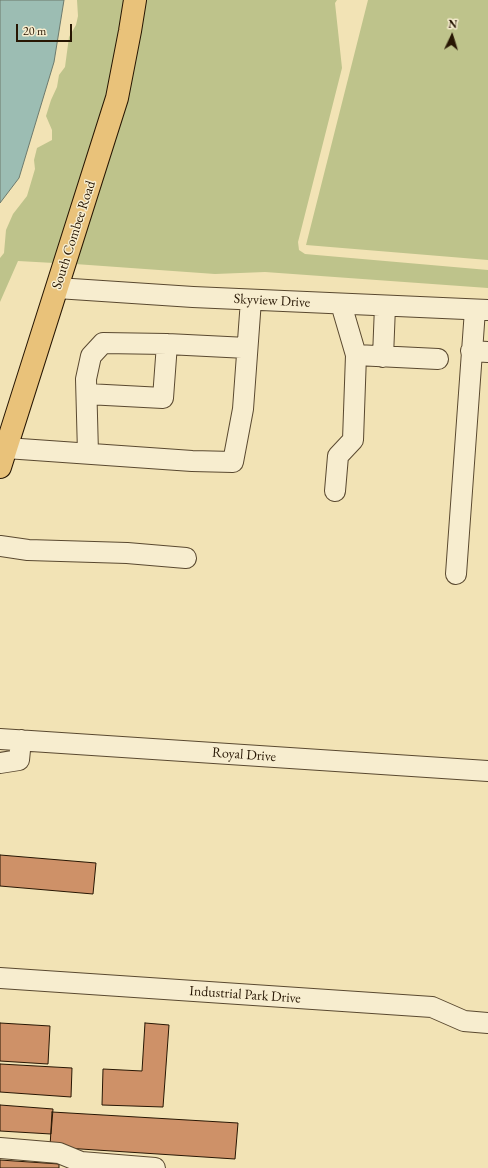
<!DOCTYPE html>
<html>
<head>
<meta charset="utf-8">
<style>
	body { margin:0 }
	#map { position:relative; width:488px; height:1168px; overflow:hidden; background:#f2e3b5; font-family:"EB Garamond",serif }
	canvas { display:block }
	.north { position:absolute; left:432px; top:16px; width:40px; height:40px; -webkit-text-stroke:3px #f7edcf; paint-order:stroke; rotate:4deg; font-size:11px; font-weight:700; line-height:16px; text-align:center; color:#271603 }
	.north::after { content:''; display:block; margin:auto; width:14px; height:18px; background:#271603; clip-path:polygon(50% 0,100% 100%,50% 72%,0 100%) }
	.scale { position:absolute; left:16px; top:24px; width:56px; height:18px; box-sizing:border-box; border:2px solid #271603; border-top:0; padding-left:5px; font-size:12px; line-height:14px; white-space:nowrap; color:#271603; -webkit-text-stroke:3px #f7edcf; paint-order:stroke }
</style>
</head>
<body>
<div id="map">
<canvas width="488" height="1168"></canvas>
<div class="north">N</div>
<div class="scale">20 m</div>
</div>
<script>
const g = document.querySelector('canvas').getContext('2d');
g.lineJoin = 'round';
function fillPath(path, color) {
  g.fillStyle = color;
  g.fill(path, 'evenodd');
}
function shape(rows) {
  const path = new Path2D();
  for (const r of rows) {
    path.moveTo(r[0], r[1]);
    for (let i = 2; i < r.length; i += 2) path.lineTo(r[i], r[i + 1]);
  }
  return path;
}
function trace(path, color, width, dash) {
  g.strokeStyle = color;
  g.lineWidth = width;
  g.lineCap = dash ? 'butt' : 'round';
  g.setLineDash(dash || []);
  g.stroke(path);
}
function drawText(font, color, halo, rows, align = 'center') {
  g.font = font + ' "EB Garamond",serif';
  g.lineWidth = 3;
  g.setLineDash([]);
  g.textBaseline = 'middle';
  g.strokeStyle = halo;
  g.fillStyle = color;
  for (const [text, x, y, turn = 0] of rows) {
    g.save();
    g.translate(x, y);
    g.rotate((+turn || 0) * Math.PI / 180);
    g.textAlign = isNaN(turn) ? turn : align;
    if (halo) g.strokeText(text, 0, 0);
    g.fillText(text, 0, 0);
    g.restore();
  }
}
const green = shape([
	[77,0,125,0,108,96,54,263,18,261,0,302,0,258,4,253,6,230,13,214,27,196,35,169,34,160,37,148,52,140,52,130,46,116,51,100,57,87,59,75,65,67,69,37,76,25,78,16],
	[144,0,337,0,335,3,342,68,298,242,299,250,305,254,488,270,488,288,265,272,215,274,75,264],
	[368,0,488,0,488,260,306,245]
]);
const water = shape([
	[0,0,64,0,54,62,19,178,0,203,0,0]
]);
const building = shape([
	[0,855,96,863,93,894,0,886,0,855],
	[0,1023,50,1026,48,1064,0,1061,0,1023],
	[145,1023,169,1025,163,1107,102,1105,103,1069,142,1071,145,1023],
	[0,1064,72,1068,71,1097,0,1092,0,1064],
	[0,1105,53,1109,51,1134,0,1131,0,1105],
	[52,1112,238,1123,235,1159,50,1147,52,1112],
	[0,1160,59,1164,59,1168,0,1168,0,1160]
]);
const minor = shape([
	[57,288,193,297,488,310],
	[471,351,488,352],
	[356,355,438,359],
	[383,357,385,306],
	[87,394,163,398,167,344],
	[6,448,192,461,233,462,243,409,251,300],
	[88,453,86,379,91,356,103,343,167,344,247,348],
	[335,491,338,456,353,440,356,355,341,304],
	[0,546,28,550,127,553,186,558],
	[456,574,475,310],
	[0,739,488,771],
	[0,763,19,760,21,740],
	[0,978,432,1007,464,1021,488,1023],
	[0,1148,59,1153,81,1162,155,1168]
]);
const major = shape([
	[0,467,117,98,130,31,135,0]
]);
const streetNames = [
	["South Combee Road",74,235,-72],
	["Skyview Drive",272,301,3],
	["Royal Drive",244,755,4],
	["Industrial Park Drive",245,995,4]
];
fillPath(green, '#bec38b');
fillPath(water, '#9cbdb3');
trace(water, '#6d7a6d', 1);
fillPath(building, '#ce9168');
trace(building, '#271603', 1);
trace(minor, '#5a4930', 22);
trace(major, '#271603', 24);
trace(minor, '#f7edcf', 20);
trace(major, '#e9c27a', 22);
drawText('14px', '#271603', '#f7edcf', streetNames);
</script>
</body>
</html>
